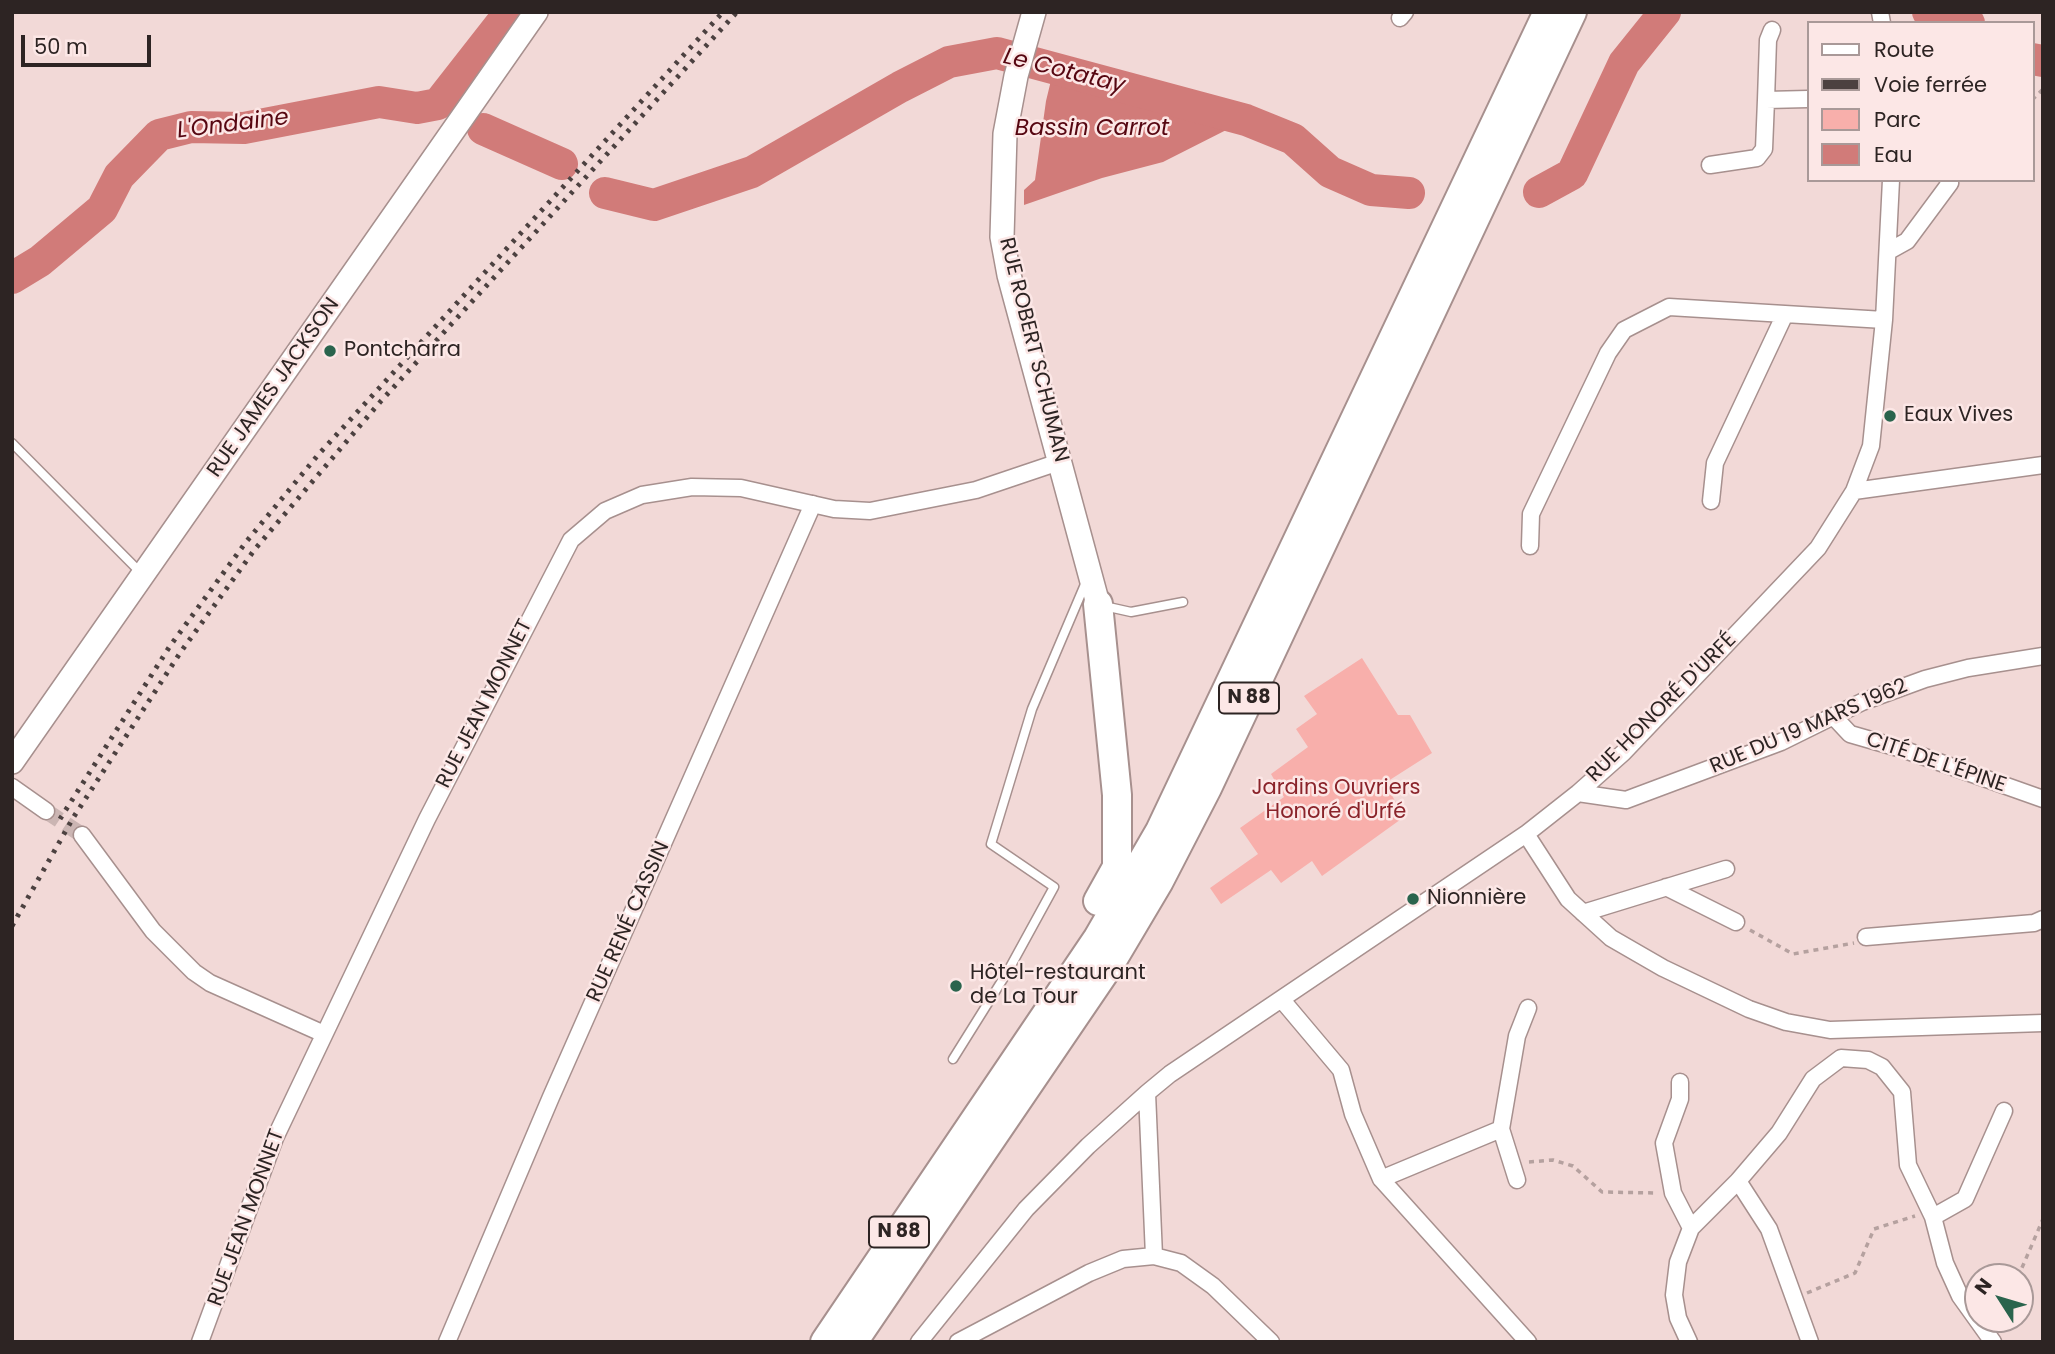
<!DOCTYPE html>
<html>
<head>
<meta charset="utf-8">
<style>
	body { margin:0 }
	#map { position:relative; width:2055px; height:1354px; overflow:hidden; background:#f2d9d7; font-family:Poppins,sans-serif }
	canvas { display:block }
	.frame { position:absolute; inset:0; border:14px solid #2d2423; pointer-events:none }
	.legend { position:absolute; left:1807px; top:21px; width:228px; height:161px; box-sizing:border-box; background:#fce7e6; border:2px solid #a99998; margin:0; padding:9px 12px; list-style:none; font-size:21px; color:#2d2423 }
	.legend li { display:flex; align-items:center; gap:14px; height:35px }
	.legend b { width:35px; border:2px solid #a99998 }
	.north { position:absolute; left:1964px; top:1263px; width:70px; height:70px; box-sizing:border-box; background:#fce7e6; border:2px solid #a99998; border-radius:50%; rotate:307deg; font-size:19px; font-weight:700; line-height:28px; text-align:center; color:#2d2423 }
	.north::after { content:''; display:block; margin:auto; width:24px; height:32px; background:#2a644d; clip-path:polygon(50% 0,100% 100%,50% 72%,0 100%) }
	.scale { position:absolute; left:21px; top:35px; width:130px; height:32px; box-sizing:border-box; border:4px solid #2d2423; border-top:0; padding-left:9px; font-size:21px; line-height:24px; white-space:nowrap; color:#2d2423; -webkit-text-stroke:5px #fce7e6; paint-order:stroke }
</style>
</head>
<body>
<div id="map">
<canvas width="2055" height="1354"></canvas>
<div class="frame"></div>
<ul class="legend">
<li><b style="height:9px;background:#fff"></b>Route</li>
<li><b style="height:9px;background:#4c4140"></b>Voie ferrée</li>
<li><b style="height:19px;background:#f8afab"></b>Parc</li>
<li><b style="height:19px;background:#d17b79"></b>Eau</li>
</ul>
<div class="north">N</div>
<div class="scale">50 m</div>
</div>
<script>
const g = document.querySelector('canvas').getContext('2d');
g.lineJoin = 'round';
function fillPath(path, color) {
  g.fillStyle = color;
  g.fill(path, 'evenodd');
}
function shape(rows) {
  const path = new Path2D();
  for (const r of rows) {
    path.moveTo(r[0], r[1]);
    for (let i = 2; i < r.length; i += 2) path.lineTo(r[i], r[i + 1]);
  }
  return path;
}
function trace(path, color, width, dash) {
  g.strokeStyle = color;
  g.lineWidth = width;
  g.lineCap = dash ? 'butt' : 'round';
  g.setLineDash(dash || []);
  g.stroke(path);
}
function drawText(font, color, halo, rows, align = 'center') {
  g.font = font + ' Poppins,sans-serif';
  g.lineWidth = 5;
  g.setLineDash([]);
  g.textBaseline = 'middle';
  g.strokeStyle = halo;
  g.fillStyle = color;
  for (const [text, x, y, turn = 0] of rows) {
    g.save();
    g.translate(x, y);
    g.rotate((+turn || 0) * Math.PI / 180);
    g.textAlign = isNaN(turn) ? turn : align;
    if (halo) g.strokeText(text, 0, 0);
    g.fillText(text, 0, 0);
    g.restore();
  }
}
const green = shape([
	[1362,658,1398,715,1410,715,1432,753,1385,783,1404,817,1322,876,1312,861,1281,883,1271,870,1221,904,1210,888,1258,854,1240,828,1284,797,1271,774,1308,747,1296,729,1317,714,1304,696]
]);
const water = shape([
	[1054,68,1246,120,1163,162,1102,178,1024,205,1024,190,1035,180,1046,101]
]);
const river = shape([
	[1928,12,1969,23],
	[2032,59,2043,61],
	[483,129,562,164],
	[1539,192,1572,174,1624,63,1665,12],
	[605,193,654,205,752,172,900,87,949,62,997,53,1246,120,1293,139,1330,172,1371,190,1409,193],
	[12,278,40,261,102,209,119,176,159,135,191,127,244,128,379,102,417,108,438,104,510,12]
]);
const streetTunnel = shape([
	[46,811,82,835]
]);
const path = shape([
	[2032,100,2043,89],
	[1750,930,1793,954,1854,943],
	[1529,1162,1553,1160,1573,1166,1602,1192,1657,1193],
	[2018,1277,2043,1219],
	[1807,1293,1855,1273,1874,1229,1915,1216]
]);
const lane = shape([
	[12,443,141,573],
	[1104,606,1131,612,1183,602],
	[953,1059,1008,971,1054,887,991,844,1032,709,1086,582]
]);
const street = shape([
	[1880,12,1882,23],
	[1400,18,1405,12],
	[1772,30,1768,40,1766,100,1808,99],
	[1710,165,1757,158,1764,149,1766,100],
	[1889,251,1907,241,1950,183,1948,180],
	[1854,491,2043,465],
	[1711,501,1715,463,1785,314],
	[1530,546,1531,514,1608,353,1624,330,1669,307,1884,320],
	[1835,718,1850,734,1902,749,2043,799],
	[12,787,46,811],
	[1578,793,1626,800,1781,742,1862,702,1925,679,1968,668,2043,656],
	[1526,834,1568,899,1611,938,1663,968,1749,1009,1786,1022,1830,1030,2043,1023],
	[82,835,153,931,194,972,210,983,324,1034],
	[1666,887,1736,922],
	[1583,913,1726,869],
	[1866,937,2034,923,2043,919],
	[1282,1000,1341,1070,1353,1114,1381,1179,1528,1342],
	[1680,1082,1680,1099,1664,1143,1673,1193,1691,1228],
	[1147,1093,1154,1256],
	[1501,1129,1517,1180],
	[1381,1179,1501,1129,1517,1036,1528,1008],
	[1738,1181,1769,1229,1810,1342],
	[1933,1217,1965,1199,2004,1111],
	[200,1342,275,1138,427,819,571,540,605,511,642,495,692,487,741,488,834,509,870,511,976,490,1062,461],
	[447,1342,551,1097,813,504],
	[919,1342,1026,1209,1088,1146,1147,1093,1170,1074,1526,834,1578,793,1623,753,1818,548,1854,491,1871,446,1884,320,1891,180],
	[958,1342,1089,1273,1123,1259,1154,1256,1181,1263,1213,1286,1271,1342],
	[1689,1342,1678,1318,1674,1295,1678,1262,1691,1228,1738,1181,1779,1133,1813,1079,1841,1058,1868,1060,1882,1067,1902,1092,1908,1165,1933,1217,1945,1263,1960,1296,1993,1342]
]);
const secondary = shape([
	[1034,12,1016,76,1005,134,1002,237,1009,275,1098,604],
	[12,762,536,12]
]);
const highway = shape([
	[1098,604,1117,795,1117,867,1098,901],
	[825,1342,1098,938,1160,831,1548,12],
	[853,1342,1108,967,1159,881,1207,788,1572,12]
]);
const rail = shape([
	[60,819,170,646,246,542,318,455,723,12],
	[12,926,73,818,180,653,255,549,381,401,737,12]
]);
const markers = [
	[330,351,7,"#2a644d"],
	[1890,416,7,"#2a644d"],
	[1413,899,7,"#2a644d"],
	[956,986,7,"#2a644d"]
];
const shields = [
	[1249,698,60],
	[899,1232,60]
];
const shieldNames = [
	["N 88",1249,698],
	["N 88",899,1232]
];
const streetNames = [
	["RUE ROBERT SCHUMAN",1033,350,76],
	["RUE JAMES JACKSON",274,388,-55],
	["RUE JEAN MONNET",485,704,-63],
	["RUE HONORÉ D'URFÉ",1662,708,-45],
	["RUE DU 19 MARS 1962",1809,727,-23],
	["CITÉ DE L'ÉPINE",1936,763,19],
	["RUE RENÉ CASSIN",629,922,-66],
	["RUE JEAN MONNET",247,1218,-70]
];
const poiNames = [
	["Pontcharra",344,351],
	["Eaux Vives",1904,416],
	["Nionnière",1427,899],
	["Hôtel-restaurant",970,974],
	["de La Tour",970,998]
];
const parkNames = [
	["Jardins Ouvriers",1336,789],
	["Honoré d'Urfé",1336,813]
];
const waterNames = [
	["Le Cotatay",1064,72,14],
	["L'Ondaine",233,125,-7],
	["Bassin Carrot",1092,129]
];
fillPath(green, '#f8afab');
fillPath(water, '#d17b79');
trace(river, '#d17b79', 32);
trace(streetTunnel, '#cbb5b3', 16, [16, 8]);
trace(lane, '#a7908e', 11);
trace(street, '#a7908e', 19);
trace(secondary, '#a7908e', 26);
trace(highway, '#a7908e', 32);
trace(path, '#b5a19f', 3.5, [5, 5]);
trace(lane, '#fff', 8);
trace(street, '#fff', 16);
trace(secondary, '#fff', 23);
trace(highway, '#fff', 28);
trace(rail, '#4c4140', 5, [3.5, 7]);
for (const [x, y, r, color] of markers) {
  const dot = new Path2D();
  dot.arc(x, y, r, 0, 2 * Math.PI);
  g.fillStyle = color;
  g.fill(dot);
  trace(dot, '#fce7e6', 2.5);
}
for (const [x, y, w] of shields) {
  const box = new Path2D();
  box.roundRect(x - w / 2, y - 15.5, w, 31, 5);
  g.fillStyle = '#fce7e6';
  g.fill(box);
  trace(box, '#2d2423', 2);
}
drawText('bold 19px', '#2d2423', null, shieldNames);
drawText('21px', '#2d2423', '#fce7e6', streetNames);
drawText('21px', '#2d2423', '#fce7e6', poiNames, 'left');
drawText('21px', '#8a232a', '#fce7e6', parkNames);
drawText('italic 23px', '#560611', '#fce7e6', waterNames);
</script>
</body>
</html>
